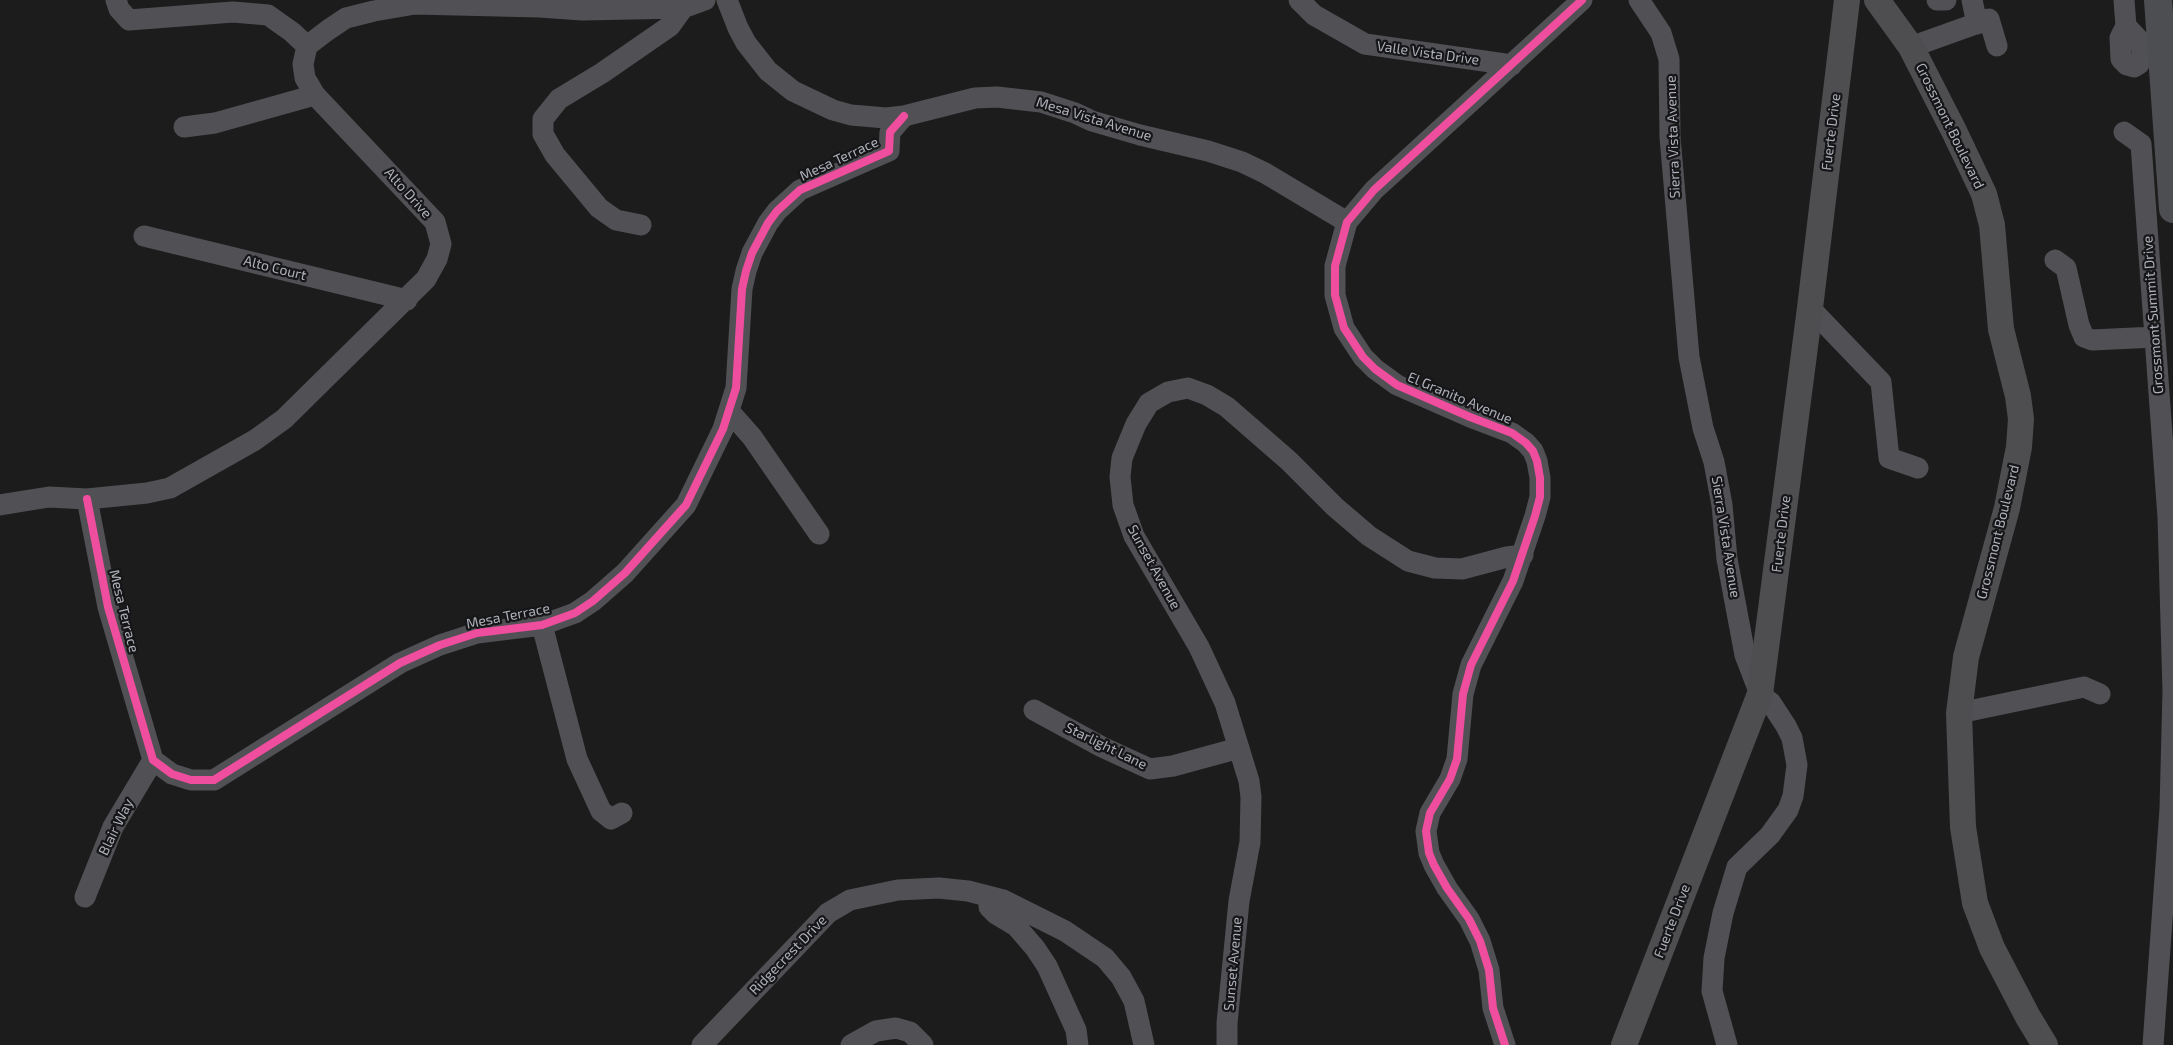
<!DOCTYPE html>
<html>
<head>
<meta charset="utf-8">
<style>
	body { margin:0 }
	canvas { display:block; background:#1c1c1c }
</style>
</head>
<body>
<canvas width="2173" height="1045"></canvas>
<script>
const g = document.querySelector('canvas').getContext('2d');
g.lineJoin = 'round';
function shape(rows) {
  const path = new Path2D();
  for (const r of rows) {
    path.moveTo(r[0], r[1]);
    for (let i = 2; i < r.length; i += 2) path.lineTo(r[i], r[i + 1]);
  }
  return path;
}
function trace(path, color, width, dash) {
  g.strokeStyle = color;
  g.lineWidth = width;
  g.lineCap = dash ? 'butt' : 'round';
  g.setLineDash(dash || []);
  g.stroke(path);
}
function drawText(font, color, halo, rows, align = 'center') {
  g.font = font + ' "Exo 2",sans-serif';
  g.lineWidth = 4.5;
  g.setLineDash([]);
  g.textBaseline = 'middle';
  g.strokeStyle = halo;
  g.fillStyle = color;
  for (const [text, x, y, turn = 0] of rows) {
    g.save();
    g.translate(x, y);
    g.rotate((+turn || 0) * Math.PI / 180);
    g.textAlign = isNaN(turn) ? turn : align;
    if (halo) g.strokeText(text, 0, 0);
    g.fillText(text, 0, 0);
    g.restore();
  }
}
const minor = shape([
	[116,0,119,9,129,20,233,12,268,15,292,32,307,46],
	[727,0,738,28,746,43,768,71,793,91,833,110,851,115,886,118,904,116,975,98,997,97,1041,102,1075,113,1092,121,1140,135,1208,151,1242,162,1265,173,1347,222],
	[1299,0,1314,15,1365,44,1512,65],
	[1639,0,1661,33,1669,59,1670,137,1689,357,1703,428,1714,462,1722,505,1727,559,1745,655,1760,694,1771,703,1786,726,1792,738,1797,765,1793,796,1788,810,1770,835,1737,867,1723,913,1714,958,1712,991,1727,1045],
	[1937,0,1946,0],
	[1972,0,1977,24],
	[2124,0,2126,26,2120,38,2121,59,2127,65,2134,67,2139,64,2142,57,2142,50,2139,40,2126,26],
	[1911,47,1989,19,1997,46],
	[184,127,215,123,315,95],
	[2124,132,2141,144,2168,517,2173,691,2170,809,2153,1045],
	[641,225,616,220,599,208,555,155,543,134,543,119,559,99,602,73,670,26,683,8,705,0],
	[144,236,407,300],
	[2055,260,2066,268,2079,325,2084,337,2092,340,2155,337],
	[1810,308,1881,382,1889,458,1918,468],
	[729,411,752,437,819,534],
	[87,499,108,607,153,760,172,774,191,780,214,780,400,663,440,645,477,633,542,625,575,613,593,601,625,573,686,505,723,429,736,388,742,289,746,271,752,253,768,223,777,211,800,190,889,151,890,132,904,116],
	[0,505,49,497,87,499,147,493,170,488,255,440,284,419,426,279,437,259,441,244,435,222,315,95,305,78,303,64,307,46,328,30,346,18,374,11,415,4,540,7,582,10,683,8],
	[542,625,577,759,601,811,611,819,622,813],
	[1034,710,1102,747,1150,769,1173,766,1239,748],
	[1959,713,2084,687,2100,694],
	[85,897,113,827,153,760],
	[989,897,989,907,996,914,1016,926,1035,948,1047,966,1076,1030,1078,1045],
	[702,1045,828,913,850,900,898,890,939,888,968,891,1003,900,1065,931,1105,958,1121,977,1134,1001,1144,1045],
	[851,1045,876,1031,896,1028,910,1032,923,1045],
	[1227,1045,1227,1023,1239,901,1250,842,1251,797,1249,781,1225,703,1199,647,1134,536,1123,505,1120,477,1122,458,1136,424,1149,403,1168,392,1188,388,1207,395,1227,407,1289,461,1335,507,1369,536,1408,561,1435,568,1462,569,1507,557,1523,555],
	[1505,1045,1493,1008,1489,970,1480,941,1469,919,1447,888,1434,865,1429,853,1426,831,1430,813,1450,779,1457,759,1463,694,1471,665,1513,581,1535,516,1540,497,1540,478,1537,461,1533,451,1526,443,1512,433,1470,417,1397,385,1375,369,1363,357,1344,328,1335,295,1335,266,1347,222,1374,190,1582,0]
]);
const major = shape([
	[1877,0,1911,47,1954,131,1984,194,1992,225,2001,329,2018,396,2021,419,2019,447,2007,508,1966,657,1959,713,1963,827,1975,903,1992,948,2028,1017,2045,1045],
	[1624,1045,1760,694,1810,308,1847,0]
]);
const highway = shape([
	[2158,0,2173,209]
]);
const cycleway = shape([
	[87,499,108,607,153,760,172,774,191,780,214,780,400,663,440,645,477,633,542,625,575,613,593,601,625,573,686,505,723,429,736,388,742,289,746,271,752,253,768,223,777,211,800,190,889,151,890,132,904,116],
	[1505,1045,1493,1008,1489,970,1480,941,1469,919,1447,888,1434,865,1429,853,1426,831,1430,813,1450,779,1457,759,1463,694,1471,665,1513,581,1535,516,1540,497,1540,478,1537,461,1533,451,1526,443,1512,433,1470,417,1397,385,1375,369,1363,357,1344,328,1335,295,1335,266,1347,222,1374,190,1582,0]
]);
const streetNames = [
	["Valle Vista Drive",1428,53,8],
	["Mesa Vista Avenue",1094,119,17],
	["Grossmont Boulevard",1950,126,64],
	["Fuerte Drive",1831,132,-83],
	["Sierra Vista Avenue",1673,137,-92],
	["Mesa Terrace",839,159,-25],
	["Alto Drive",408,193,48],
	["Alto Court",275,268,14],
	["Grossmont Summit Drive",2153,315,-94],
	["El Granito Avenue",1460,398,23],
	["Grossmont Boulevard",1998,532,-76],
	["Fuerte Drive",1781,534,-83],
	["Sierra Vista Avenue",1726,537,81],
	["Sunset Avenue",1154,567,61],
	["Mesa Terrace",124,611,76],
	["Mesa Terrace",508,616,-11],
	["Starlight Lane",1106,746,26],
	["Blair Way",116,827,-64],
	["Fuerte Drive",1672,921,-69],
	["Ridgecrest Drive",788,955,-46],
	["Sunset Avenue",1233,964,-85]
];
trace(minor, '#515155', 21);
trace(major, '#4e4e51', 26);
trace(highway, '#4d4e51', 28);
trace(cycleway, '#ef4d9e', 8);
drawText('14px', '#afb2bb', '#161618', streetNames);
</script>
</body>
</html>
